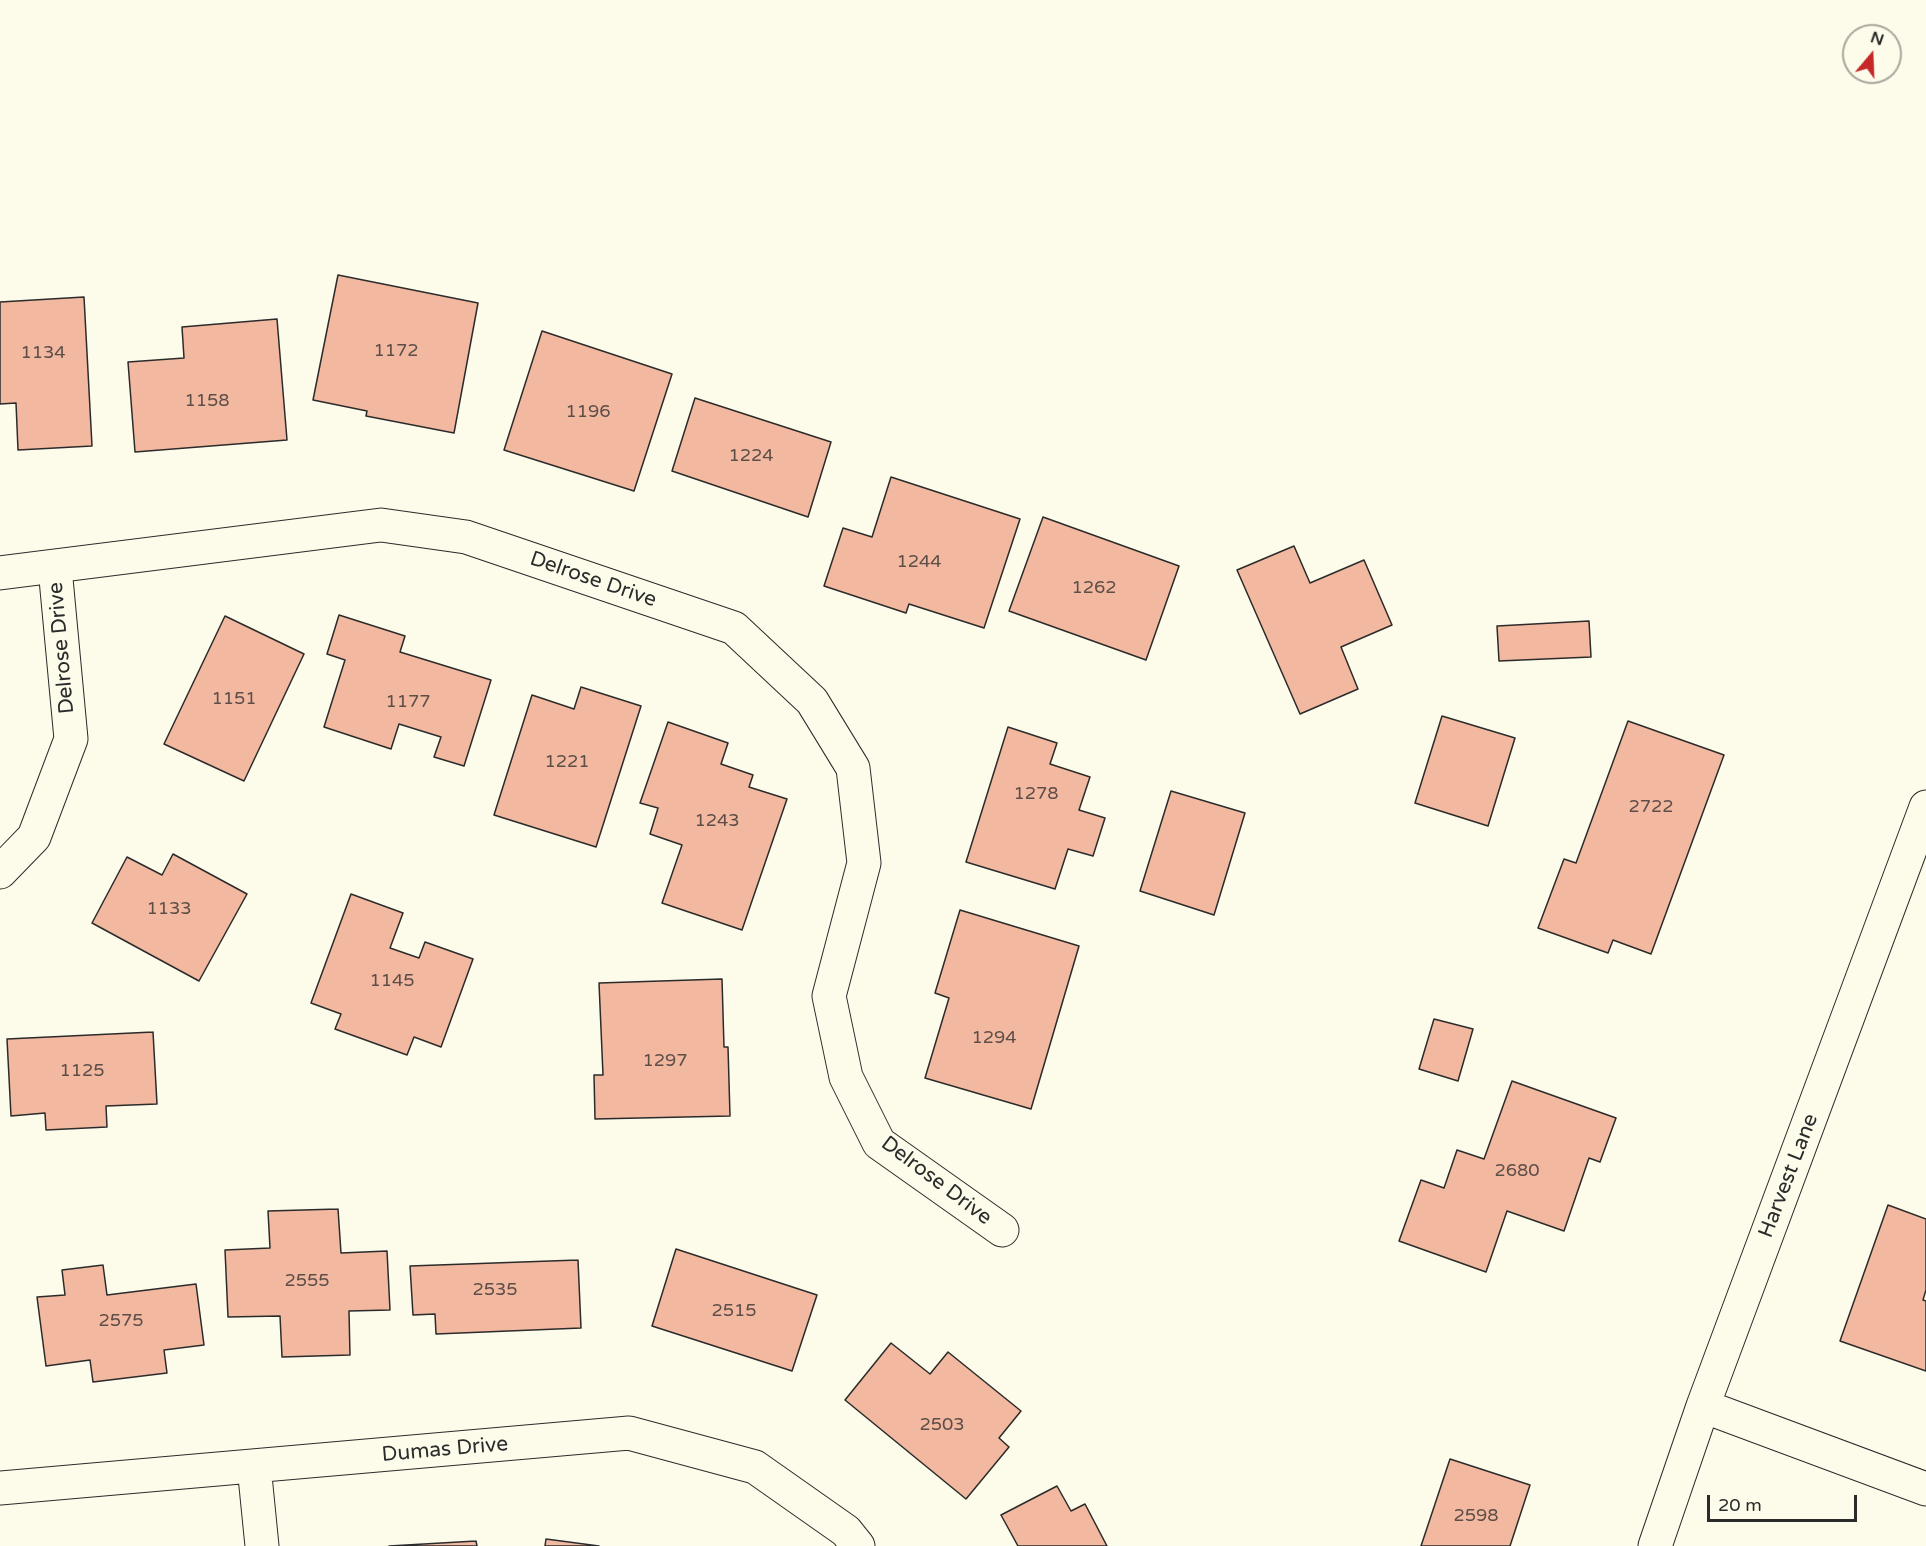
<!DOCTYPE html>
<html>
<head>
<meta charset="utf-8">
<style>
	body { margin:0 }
	#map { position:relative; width:1926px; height:1546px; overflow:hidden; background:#fdfbea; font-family:"Varela Round",sans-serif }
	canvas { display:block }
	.north { position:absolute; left:1842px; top:24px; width:60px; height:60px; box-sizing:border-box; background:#fdfbea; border:2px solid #a9a89e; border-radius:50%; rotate:19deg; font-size:16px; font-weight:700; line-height:24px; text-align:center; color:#2b2b2b }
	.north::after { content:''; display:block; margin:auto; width:21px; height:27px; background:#c62828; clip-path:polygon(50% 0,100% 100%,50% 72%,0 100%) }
	.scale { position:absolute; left:1707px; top:1495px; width:150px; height:27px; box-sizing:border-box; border:3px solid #2b2b2b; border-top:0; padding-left:8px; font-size:18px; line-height:21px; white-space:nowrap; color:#2b2b2b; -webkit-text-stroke:4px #fdfbea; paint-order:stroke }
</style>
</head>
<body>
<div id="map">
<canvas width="1926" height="1546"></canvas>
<div class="north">N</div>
<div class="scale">20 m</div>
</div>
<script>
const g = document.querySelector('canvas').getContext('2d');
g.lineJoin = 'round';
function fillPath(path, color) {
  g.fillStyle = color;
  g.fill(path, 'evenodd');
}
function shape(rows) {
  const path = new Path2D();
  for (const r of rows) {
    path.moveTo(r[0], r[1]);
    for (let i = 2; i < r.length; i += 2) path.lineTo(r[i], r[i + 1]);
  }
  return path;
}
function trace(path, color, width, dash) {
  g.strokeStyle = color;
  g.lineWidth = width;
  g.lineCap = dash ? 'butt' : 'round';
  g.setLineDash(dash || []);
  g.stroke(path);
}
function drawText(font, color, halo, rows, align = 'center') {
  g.font = font + ' "Varela Round",sans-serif';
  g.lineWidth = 4.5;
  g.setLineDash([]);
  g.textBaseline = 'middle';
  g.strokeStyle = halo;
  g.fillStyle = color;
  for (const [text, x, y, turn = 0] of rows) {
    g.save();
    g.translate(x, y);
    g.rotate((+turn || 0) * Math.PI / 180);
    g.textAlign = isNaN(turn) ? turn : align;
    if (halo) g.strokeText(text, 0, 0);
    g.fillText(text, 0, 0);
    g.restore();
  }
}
const building = shape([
	[338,275,478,303,454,433,366,416,367,411,313,400,338,275],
	[84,297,92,446,18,450,16,403,0,404,0,302,84,297],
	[277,319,287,440,135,452,128,362,184,358,182,327,277,319],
	[542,331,672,374,634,491,504,450,542,331],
	[695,398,831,442,808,517,672,471,695,398],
	[891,477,1020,519,984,628,909,604,906,613,824,586,843,528,872,537,891,477],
	[1043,517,1179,566,1146,660,1009,611,1043,517],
	[1294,546,1310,583,1364,560,1392,625,1341,647,1358,689,1300,714,1237,570,1294,546],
	[339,615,405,636,400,652,491,680,464,766,434,757,441,737,399,724,391,749,324,727,345,660,327,654,339,615],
	[225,616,304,654,244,781,164,744,225,616],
	[1589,621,1591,657,1499,661,1497,626,1589,621],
	[581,687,641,706,596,847,494,815,532,695,574,709,581,687],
	[1442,716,1515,738,1488,826,1415,803,1442,716],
	[1628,721,1724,755,1651,954,1613,940,1608,953,1538,928,1564,859,1576,863,1628,721],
	[668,722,728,743,721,764,753,775,749,787,787,799,742,930,662,903,682,845,650,834,658,808,640,803,668,722],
	[1008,727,1057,743,1050,764,1090,777,1079,810,1105,818,1093,856,1068,849,1055,889,966,862,1008,727],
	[1171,791,1245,813,1214,915,1140,891,1171,791],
	[173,854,247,894,199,981,92,923,127,857,162,875,173,854],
	[351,894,403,913,390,948,419,958,425,942,473,959,441,1047,414,1037,407,1055,335,1029,341,1014,311,1003,351,894],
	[960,910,1079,946,1031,1109,925,1078,949,998,935,993,960,910],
	[722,979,724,1047,728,1047,730,1116,595,1119,594,1075,603,1075,599,983,722,979],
	[1434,1019,1473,1029,1458,1081,1419,1069,1434,1019],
	[153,1032,157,1104,106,1106,107,1127,46,1130,45,1113,11,1116,7,1039,153,1032],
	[1512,1081,1616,1118,1600,1162,1589,1158,1564,1231,1507,1211,1486,1272,1399,1241,1421,1180,1444,1188,1457,1150,1484,1159,1512,1081],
	[1888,1205,1926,1219,1926,1290,1923,1300,1926,1301,1926,1371,1840,1341,1888,1205],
	[338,1209,341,1253,387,1251,390,1310,349,1311,350,1355,282,1357,280,1316,228,1317,225,1250,270,1248,268,1211,338,1209],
	[676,1249,817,1295,792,1371,652,1326,676,1249],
	[578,1260,581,1328,436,1334,435,1314,413,1315,410,1266,578,1260],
	[103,1265,107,1295,196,1284,204,1345,164,1350,167,1373,93,1382,90,1360,46,1366,37,1297,65,1295,62,1270,103,1265],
	[891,1343,930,1374,948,1352,1021,1411,999,1438,1009,1447,966,1499,845,1400,891,1343],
	[1450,1459,1530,1485,1510,1546,1421,1546,1450,1459],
	[1057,1486,1071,1511,1085,1504,1107,1546,1018,1546,1001,1515,1057,1486],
	[546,1539,599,1546,545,1546,546,1539],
	[476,1541,477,1546,389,1546,476,1541]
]);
const minor = shape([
	[0,573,381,525,466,537,734,628,812,701,853,768,864,863,829,996,846,1077,879,1143,1002,1230],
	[0,872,34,837,71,739,55,568],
	[1703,1406,1926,1489],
	[254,1466,262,1546],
	[0,1488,629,1433,755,1467,846,1531,858,1546],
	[1655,1546,1703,1406,1926,807]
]);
const numberNames = [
	["1172",396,351],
	["1134",43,353],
	["1158",207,401],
	["1196",588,412],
	["1224",751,456],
	["1244",919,562],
	["1262",1094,588],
	["1151",234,699],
	["1177",408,702],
	["1221",567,762],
	["1278",1036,794],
	["2722",1651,807],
	["1243",717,821],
	["1133",169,909],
	["1145",392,981],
	["1294",994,1038],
	["1297",665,1061],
	["1125",82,1071],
	["2680",1517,1171],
	["2555",307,1281],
	["2535",495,1290],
	["2515",734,1311],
	["2575",121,1321],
	["2503",942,1425],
	["2598",1476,1516]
];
const streetNames = [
	["Delrose Drive",593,580,19],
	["Delrose Drive",62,648,-95],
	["Harvest Lane",1789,1176,-69],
	["Delrose Drive",936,1181,37],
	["Dumas Drive",445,1450,-5]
];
fillPath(building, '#f2b8a0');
trace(building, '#2b2b2b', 1.5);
trace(minor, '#2b2b2b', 35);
trace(minor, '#fdfbea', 33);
drawText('18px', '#5d4e48', null, numberNames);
drawText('21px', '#2b2b2b', '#fdfbea', streetNames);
</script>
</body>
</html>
